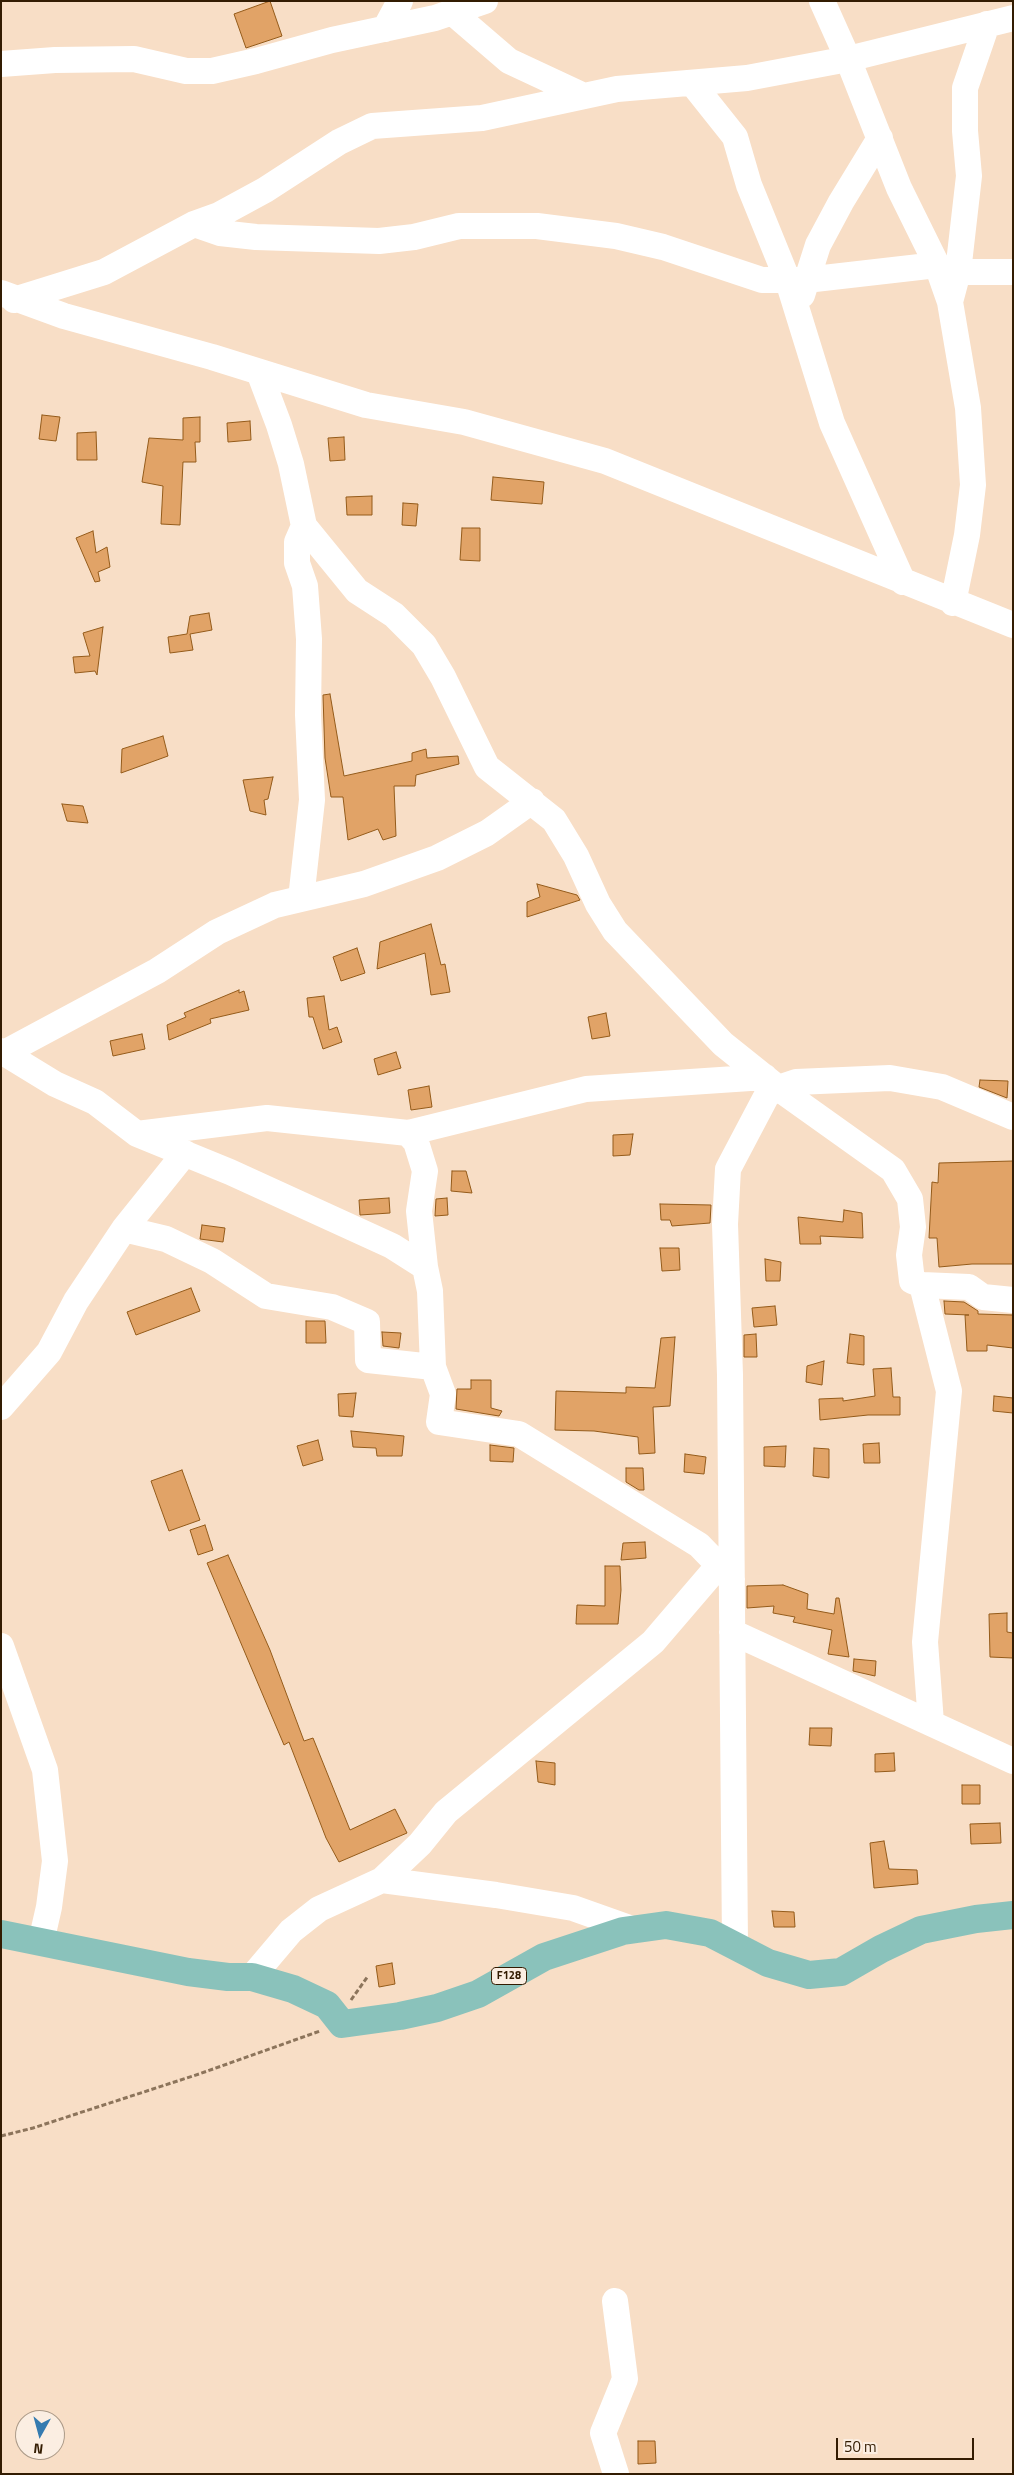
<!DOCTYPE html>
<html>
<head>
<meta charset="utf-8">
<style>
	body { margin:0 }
	#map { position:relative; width:1014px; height:2475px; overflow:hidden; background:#f8dec6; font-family:"Titillium Web",sans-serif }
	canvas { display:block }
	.frame { position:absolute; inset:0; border:2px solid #331c02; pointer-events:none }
	.north { position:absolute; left:15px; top:2410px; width:50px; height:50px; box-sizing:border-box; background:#fbeee2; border:1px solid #ab9a88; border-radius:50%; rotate:187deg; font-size:14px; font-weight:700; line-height:20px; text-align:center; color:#331c02 }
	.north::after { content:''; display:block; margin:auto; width:18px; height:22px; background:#357bb0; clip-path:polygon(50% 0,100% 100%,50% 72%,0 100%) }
	.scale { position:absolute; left:836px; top:2438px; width:138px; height:22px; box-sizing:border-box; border:2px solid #331c02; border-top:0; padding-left:6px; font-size:15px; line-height:18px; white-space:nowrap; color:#331c02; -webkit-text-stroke:4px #fbeee2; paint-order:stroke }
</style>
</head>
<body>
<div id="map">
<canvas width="1014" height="2475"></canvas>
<div class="frame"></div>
<div class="north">N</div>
<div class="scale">50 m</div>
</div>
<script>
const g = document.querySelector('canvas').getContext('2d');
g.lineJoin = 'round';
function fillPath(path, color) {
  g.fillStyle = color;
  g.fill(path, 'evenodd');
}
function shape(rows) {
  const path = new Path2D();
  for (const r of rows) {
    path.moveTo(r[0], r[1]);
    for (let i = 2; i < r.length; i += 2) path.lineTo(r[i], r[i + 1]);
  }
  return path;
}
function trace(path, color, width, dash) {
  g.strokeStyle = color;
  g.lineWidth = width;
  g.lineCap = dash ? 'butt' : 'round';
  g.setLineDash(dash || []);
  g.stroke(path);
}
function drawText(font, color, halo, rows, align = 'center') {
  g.font = font + ' "Titillium Web",sans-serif';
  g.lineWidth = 5;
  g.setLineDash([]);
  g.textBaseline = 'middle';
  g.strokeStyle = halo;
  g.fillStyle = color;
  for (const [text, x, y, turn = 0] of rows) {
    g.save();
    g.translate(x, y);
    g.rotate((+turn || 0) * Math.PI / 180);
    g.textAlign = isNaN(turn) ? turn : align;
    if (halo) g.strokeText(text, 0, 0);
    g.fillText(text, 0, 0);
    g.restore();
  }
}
const building = shape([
	[270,1,282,36,246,48,234,14,270,1],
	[42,415,60,417,56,441,39,439,42,415],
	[200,417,200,442,195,442,196,462,183,462,180,525,161,524,163,486,142,482,149,438,183,440,183,418,200,417],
	[250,421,251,440,228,442,227,423,250,421],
	[96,432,97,460,77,460,77,433,96,432],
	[344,437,345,460,330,461,328,438,344,437],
	[493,477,544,482,542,504,491,500,493,477],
	[372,496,372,515,347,515,346,497,372,496],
	[403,503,418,504,416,526,402,525,403,503],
	[462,528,480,528,480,561,460,560,462,528],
	[93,531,96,553,107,547,110,567,98,572,100,581,95,582,76,538,93,531],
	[209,613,212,630,190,634,193,650,170,653,168,637,187,634,190,616,209,613],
	[103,627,97,675,95,671,75,673,73,657,90,656,83,633,103,627],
	[330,694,344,776,412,761,412,753,426,749,427,758,458,756,459,764,416,775,415,786,394,786,396,836,383,840,378,829,348,840,343,797,331,797,325,758,323,695,330,694],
	[163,736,168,756,121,773,122,749,163,736],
	[273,777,268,799,264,800,266,815,250,811,243,780,273,777],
	[62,804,83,806,88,823,67,821,62,804],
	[537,884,577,895,580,900,527,917,527,902,540,897,537,884],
	[431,924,441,965,445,964,450,992,431,995,425,953,377,969,380,942,431,924],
	[357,948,365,973,341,981,333,957,357,948],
	[239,990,239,993,244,991,249,1010,210,1019,211,1023,169,1040,167,1025,186,1017,184,1013,239,990],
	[324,996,329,1030,337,1027,342,1042,323,1049,313,1017,309,1017,307,998,324,996],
	[606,1013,610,1036,592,1039,588,1017,606,1013],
	[142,1034,145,1049,113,1056,110,1041,142,1034],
	[396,1052,401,1068,378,1075,374,1059,396,1052],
	[980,1080,1008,1081,1007,1098,979,1087,980,1080],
	[429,1086,432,1107,411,1110,408,1090,429,1086],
	[633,1134,630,1155,613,1156,613,1135,633,1134],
	[1013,1161,1013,1264,972,1264,939,1267,937,1238,929,1238,932,1182,938,1183,939,1163,1013,1161],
	[452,1171,466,1171,472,1193,451,1191,452,1171],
	[389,1198,390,1213,360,1215,359,1200,389,1198],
	[447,1198,448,1215,435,1216,436,1199,447,1198],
	[660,1204,711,1205,710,1223,672,1226,670,1220,661,1220,660,1204],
	[844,1210,862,1213,863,1238,820,1236,821,1244,800,1244,798,1217,843,1222,844,1210],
	[202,1225,225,1228,223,1242,200,1239,202,1225],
	[660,1248,679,1248,680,1270,662,1271,660,1248],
	[765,1259,781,1262,780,1281,766,1281,765,1259],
	[191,1288,200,1311,136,1335,127,1312,191,1288],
	[944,1301,964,1302,978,1311,978,1314,1013,1315,1013,1348,987,1345,987,1351,967,1351,965,1315,969,1315,945,1314,944,1301],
	[775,1306,777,1325,754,1327,752,1308,775,1306],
	[306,1321,325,1321,326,1343,306,1343,306,1321],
	[382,1332,401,1333,399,1348,383,1346,382,1332],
	[756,1334,757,1357,744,1357,744,1335,756,1334],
	[850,1334,864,1336,864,1365,847,1363,850,1334],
	[675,1337,670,1406,653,1407,655,1453,639,1454,638,1437,594,1431,555,1430,556,1391,626,1393,626,1387,655,1388,661,1338,675,1337],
	[824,1361,822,1385,806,1382,807,1366,824,1361],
	[891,1368,893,1397,900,1397,900,1415,868,1415,820,1420,819,1399,843,1398,843,1401,875,1396,873,1369,891,1368],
	[471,1380,491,1380,491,1408,502,1411,499,1416,456,1409,457,1389,471,1389,471,1380],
	[356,1393,353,1417,339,1416,338,1394,356,1393],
	[994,1396,1013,1398,1013,1413,993,1411,994,1396],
	[351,1431,404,1436,402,1456,377,1456,376,1448,353,1447,351,1431],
	[318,1440,323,1460,303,1466,297,1446,318,1440],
	[879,1443,880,1463,864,1463,863,1444,879,1443],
	[490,1445,514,1448,513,1462,490,1461,490,1445],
	[786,1446,785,1467,764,1466,764,1447,786,1446],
	[814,1448,829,1449,829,1478,813,1476,814,1448],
	[685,1454,706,1457,704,1474,684,1472,685,1454],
	[626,1468,643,1468,644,1490,639,1490,626,1482,626,1468],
	[182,1470,200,1520,169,1531,151,1481,182,1470],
	[205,1525,213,1550,198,1555,190,1530,205,1525],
	[645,1542,646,1558,621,1560,623,1543,645,1542],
	[228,1555,270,1650,304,1741,313,1738,350,1830,395,1809,407,1833,339,1862,326,1838,289,1742,284,1745,207,1563,228,1555],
	[605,1566,620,1566,621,1590,618,1624,576,1624,577,1605,605,1606,605,1566],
	[783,1585,808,1594,807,1609,834,1614,836,1598,839,1598,849,1657,828,1654,832,1630,793,1622,795,1617,773,1613,774,1606,747,1608,747,1586,783,1585],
	[1007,1613,1007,1632,1013,1633,1013,1658,990,1657,989,1614,1007,1613],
	[854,1659,876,1661,875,1676,853,1671,854,1659],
	[810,1728,832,1728,831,1746,809,1745,810,1728],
	[894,1753,895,1771,875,1772,875,1754,894,1753],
	[536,1761,555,1763,555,1785,538,1782,536,1761],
	[962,1785,980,1785,980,1804,962,1804,962,1785],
	[1000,1823,1001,1843,971,1844,970,1824,1000,1823],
	[884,1841,889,1869,917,1870,918,1884,874,1888,870,1843,884,1841],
	[772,1911,794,1912,795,1927,774,1927,772,1911],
	[392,1963,395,1984,379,1987,376,1966,392,1963],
	[638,2441,655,2441,656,2463,638,2464,638,2441]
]);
const path = shape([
	[351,2000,368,1976],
	[1,2136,33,2128,199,2074,320,2031]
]);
const minor = shape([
	[822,1,848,59,899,188,937,265,950,302,968,408,973,485,967,535,953,603],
	[452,12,509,61,584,96],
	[385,29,400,1],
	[1,64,55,60,134,59,186,71,212,71,256,61,332,40,435,18,485,1],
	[692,83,735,137,749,185,788,281,832,423,903,582],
	[194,224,220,233,256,237,379,241,414,237,459,226,537,226,616,236,663,247,762,280,806,280,937,265],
	[958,272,1013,272],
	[1,293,64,316,212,357,366,405,464,422,605,461,1013,625],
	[802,295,818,245,841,202,880,138],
	[14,300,104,272,194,224,219,215,265,190,339,142,372,126,482,118,617,89,747,78,848,59,1013,18],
	[950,302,958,272,969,176,965,131,965,88,987,24],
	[259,372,279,425,291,464,304,526,357,591,394,615,424,645,443,677,487,767,554,820,576,856,598,904,615,931,723,1044,778,1088,893,1170,910,1199,913,1227,909,1255,912,1281,922,1285,949,1391,925,1642,931,1723],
	[301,899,312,800,308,715,309,639,305,586,297,563,297,542,304,526],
	[1,1051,55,1084,95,1102,137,1134,230,1172,392,1246,425,1267],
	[4,1053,157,971,217,932,275,905,364,884,437,858,487,833,532,801],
	[408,1133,416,1142,425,1171,419,1211,425,1267,430,1291,433,1367,443,1394,439,1422,519,1434,699,1545,732,1579],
	[137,1134,267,1118,408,1133,586,1089,765,1077],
	[124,1229,166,1239,212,1261,266,1296,332,1307,367,1322,368,1360,433,1367],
	[922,1285,969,1287,983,1297,1013,1300],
	[1,1407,49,1352,76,1301,124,1229,185,1153],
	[732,1632,1013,1761],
	[1,1646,45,1770,55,1861,49,1907,41,1942],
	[382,1880,496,1895,573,1908,635,1930],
	[735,1945,730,1375,725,1224,728,1169,767,1095,778,1088,796,1082,890,1078,942,1087,1013,1117],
	[252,1977,291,1931,319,1909,382,1880,420,1844,446,1812,653,1642,719,1565],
	[615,2301,625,2379,603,2433,616,2474]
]);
const major = shape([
	[1,1934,188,1972,228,1977,252,1977,293,1989,327,2005,342,2024,400,2016,437,2008,478,1994,544,1957,623,1931,666,1925,710,1933,768,1963,809,1975,841,1972,881,1949,921,1930,976,1919,1013,1915]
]);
const shields = [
	[509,1976,35]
];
const shieldNames = [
	["F128",509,1976]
];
fillPath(building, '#e1a367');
trace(building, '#945b1a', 1);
trace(path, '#8c745b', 3, [5, 2.5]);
trace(minor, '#fff', 26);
trace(major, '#8ac2bb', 28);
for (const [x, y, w] of shields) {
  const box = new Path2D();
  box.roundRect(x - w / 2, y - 8.5, w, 17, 4);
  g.fillStyle = '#fbeee2';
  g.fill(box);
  trace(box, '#331c02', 1);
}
drawText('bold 11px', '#331c02', null, shieldNames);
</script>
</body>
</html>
